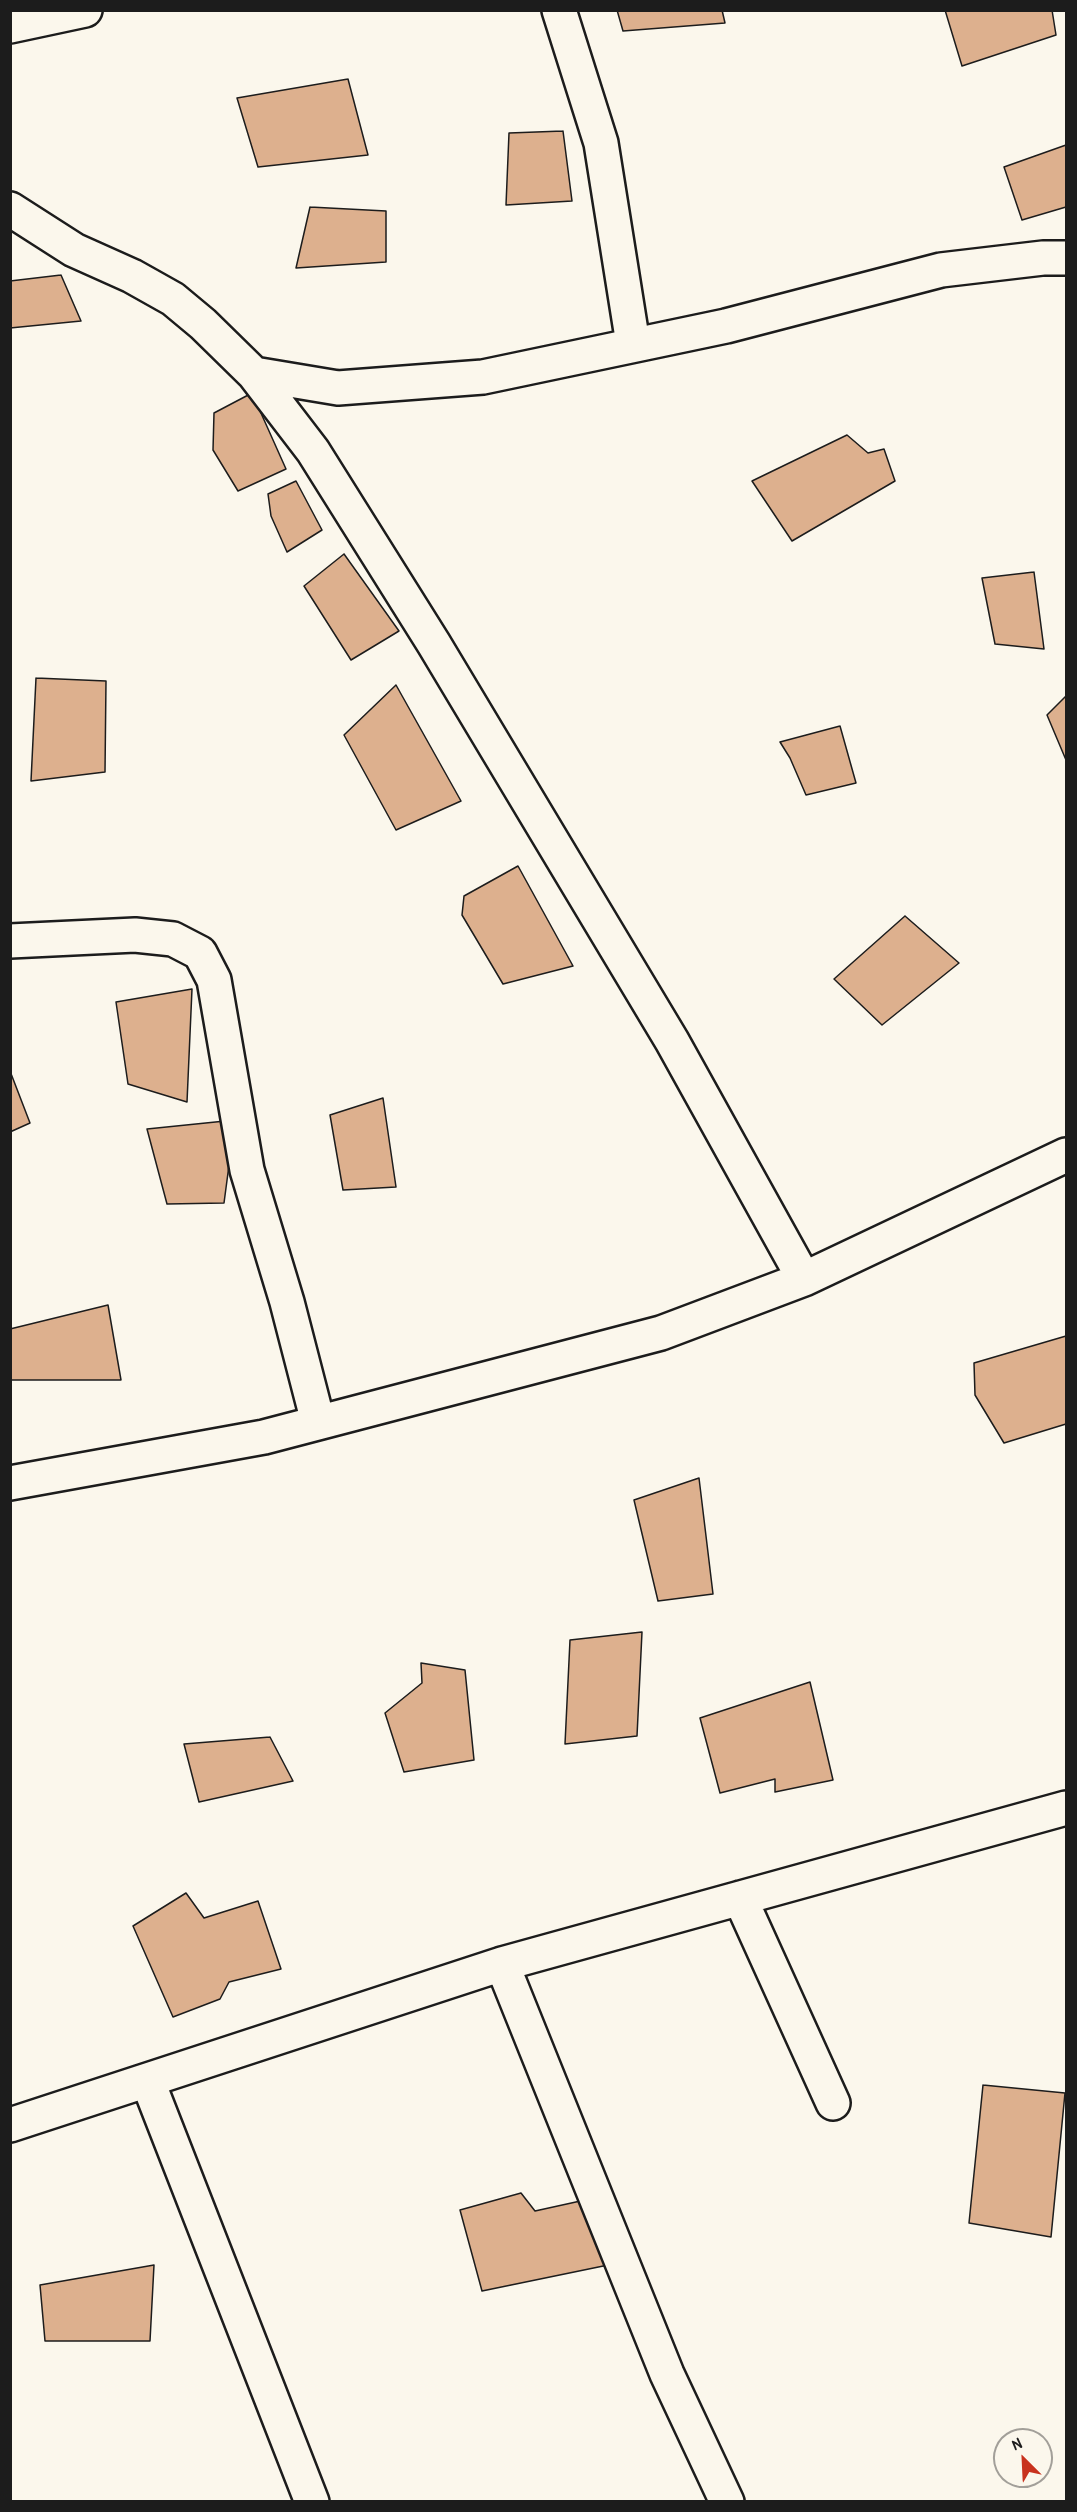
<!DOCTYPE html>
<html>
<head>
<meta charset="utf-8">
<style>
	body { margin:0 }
	#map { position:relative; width:1077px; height:2512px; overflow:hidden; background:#fbf7ec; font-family:"Patrick Hand",sans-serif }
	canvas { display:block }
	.frame { position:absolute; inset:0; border:12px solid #1c1c1c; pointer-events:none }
	.north { position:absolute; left:993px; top:2428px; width:60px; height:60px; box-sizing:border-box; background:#fbf7ec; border:2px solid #a29f99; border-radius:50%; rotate:336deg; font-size:16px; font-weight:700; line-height:24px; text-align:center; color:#1c1c1c }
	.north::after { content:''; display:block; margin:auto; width:21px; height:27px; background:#c8321e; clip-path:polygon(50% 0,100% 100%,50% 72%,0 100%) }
</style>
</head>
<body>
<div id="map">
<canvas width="1077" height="2512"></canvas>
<div class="frame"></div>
<div class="north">N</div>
</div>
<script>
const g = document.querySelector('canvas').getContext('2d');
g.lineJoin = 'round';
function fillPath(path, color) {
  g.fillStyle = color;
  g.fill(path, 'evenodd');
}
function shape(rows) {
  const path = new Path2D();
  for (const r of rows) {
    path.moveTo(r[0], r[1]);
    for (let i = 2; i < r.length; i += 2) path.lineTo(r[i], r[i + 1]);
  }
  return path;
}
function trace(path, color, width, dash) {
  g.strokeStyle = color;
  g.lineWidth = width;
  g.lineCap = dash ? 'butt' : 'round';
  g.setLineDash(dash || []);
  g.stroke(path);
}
const building = shape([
	[617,10,722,10,725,23,623,31,617,10],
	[945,10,1052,10,1056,35,962,66,945,10],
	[348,79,368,155,258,167,237,98,348,79],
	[563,131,572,201,506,205,509,133,563,131],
	[1066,145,1066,207,1022,220,1004,167,1066,145],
	[310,207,386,211,386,262,296,268,310,207],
	[61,275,81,321,10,328,10,281,61,275],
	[252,393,286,469,238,491,213,450,214,413,252,393],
	[847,435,868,453,884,449,895,481,792,541,752,481,847,435],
	[296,481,322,530,287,552,271,516,268,494,296,481],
	[344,554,399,631,351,660,304,586,344,554],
	[1034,572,1044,649,995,644,982,578,1034,572],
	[36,678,106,681,105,772,31,781,36,678],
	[396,685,461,801,396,830,344,735,396,685],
	[1066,696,1066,760,1047,715,1066,696],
	[840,726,856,783,806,795,790,758,780,742,840,726],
	[518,866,573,966,503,984,462,915,464,896,518,866],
	[905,916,959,963,882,1025,834,979,905,916],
	[192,989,187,1102,128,1084,116,1002,192,989],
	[10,1071,30,1123,10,1132,10,1071],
	[383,1098,396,1187,343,1190,330,1115,383,1098],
	[235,1120,224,1203,167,1204,147,1129,235,1120],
	[108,1305,121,1380,10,1380,10,1329,108,1305],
	[1066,1336,1066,1424,1004,1443,975,1395,974,1363,1066,1336],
	[699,1478,713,1594,658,1601,634,1500,699,1478],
	[642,1632,637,1736,565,1744,570,1640,642,1632],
	[421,1663,465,1670,474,1760,404,1772,385,1713,422,1683,421,1663],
	[810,1682,833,1780,775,1792,775,1779,720,1793,700,1718,810,1682],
	[270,1737,293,1781,199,1802,184,1744,270,1737],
	[186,1893,204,1918,258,1901,281,1969,229,1982,220,1999,173,2017,133,1926,186,1893],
	[983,2085,1065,2093,1051,2237,969,2223,983,2085],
	[521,2193,535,2211,594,2198,613,2264,482,2291,460,2210,521,2193],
	[154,2265,150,2341,45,2341,40,2285,154,2265]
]);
const street = shape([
	[559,10,601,143,633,344],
	[10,26,85,10],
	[10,209,74,250,132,276,173,299,203,324,254,374,313,451,434,644,672,1041,804,1279],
	[254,374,338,388,483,377,726,326,941,270,1043,258,1066,258],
	[10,941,135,935,173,939,200,953,214,980,247,1170,287,1302,318,1422],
	[10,1483,264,1437,661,1333,804,1279,1066,1155],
	[740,1898,833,2103],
	[502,1964,667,2374,727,2502],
	[148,2082,312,2502],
	[10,2125,502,1964,1066,1808]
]);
fillPath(building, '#ddb08e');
trace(building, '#1c1c1c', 1.5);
trace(street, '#1c1c1c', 38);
trace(street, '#fbf7ec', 33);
</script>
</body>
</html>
